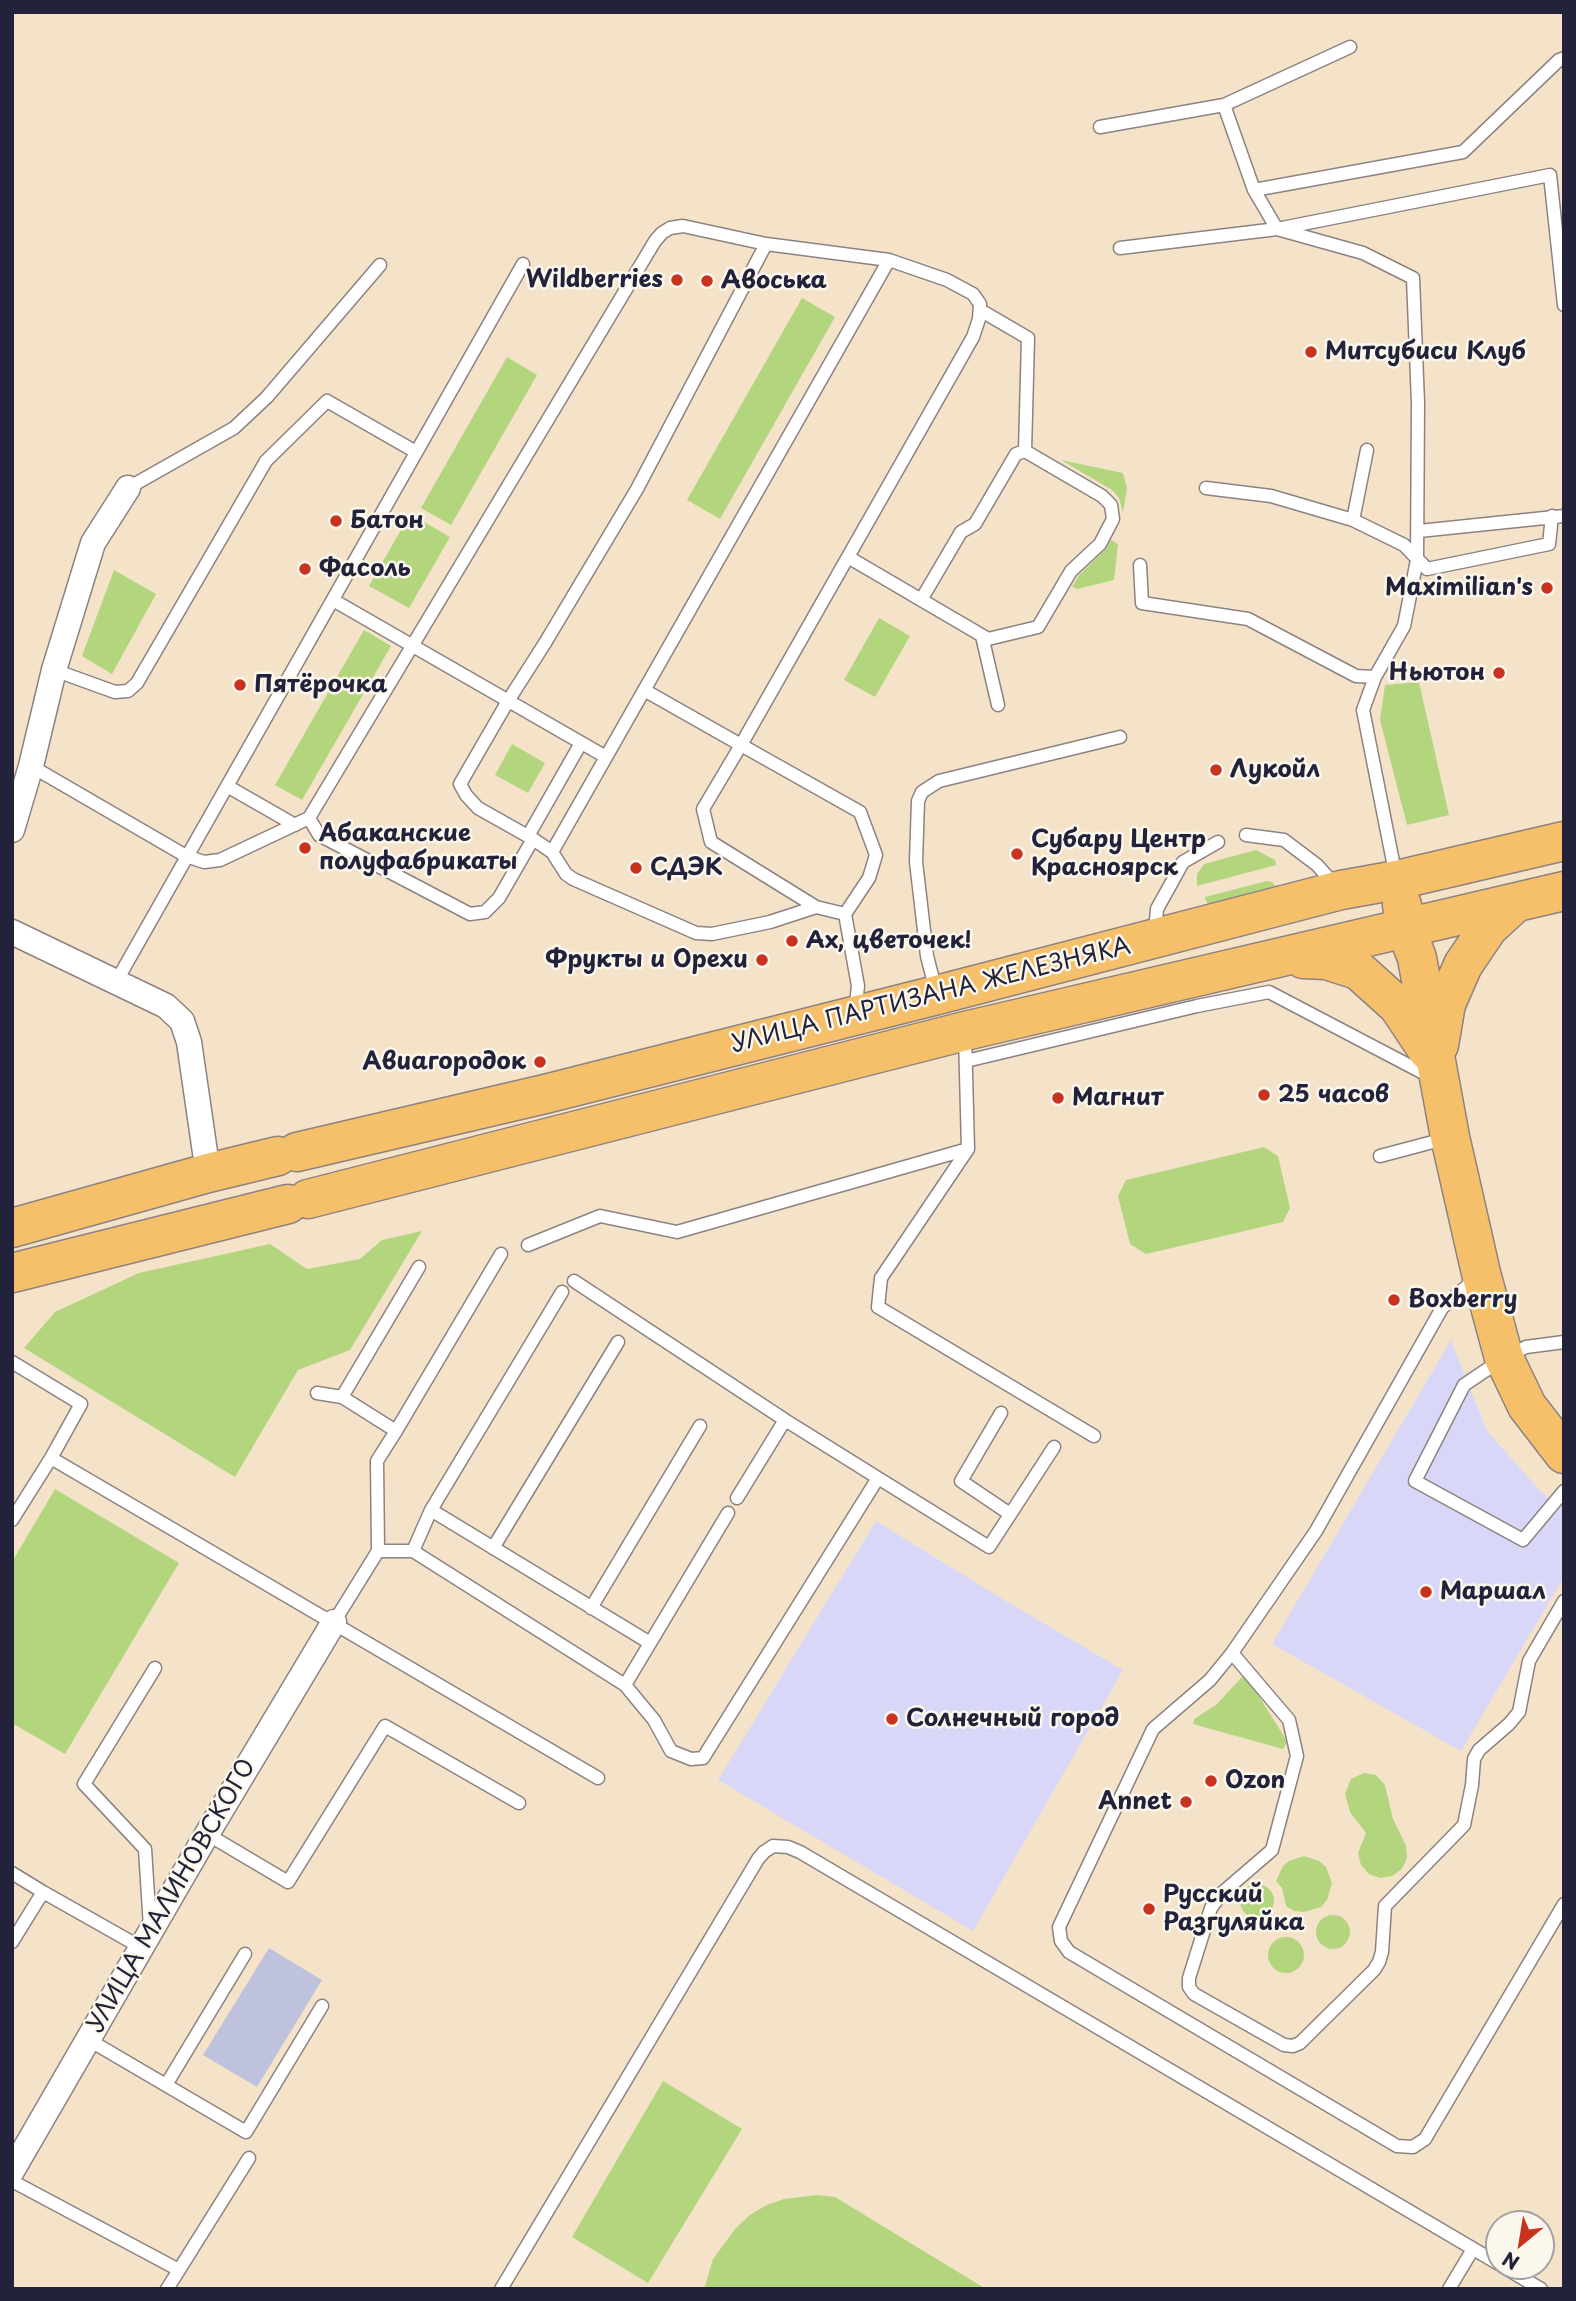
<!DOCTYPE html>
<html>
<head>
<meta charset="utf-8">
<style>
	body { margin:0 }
	#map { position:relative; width:1576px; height:2301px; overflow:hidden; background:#f5e3c9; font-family:"Playpen Sans",sans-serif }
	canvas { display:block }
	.frame { position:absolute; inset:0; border:14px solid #22223b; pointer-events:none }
	.north { position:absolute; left:1485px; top:2210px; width:70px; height:70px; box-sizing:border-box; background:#fbf7ec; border:2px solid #a4a2a5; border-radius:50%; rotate:210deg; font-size:19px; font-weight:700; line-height:28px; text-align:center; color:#22223b }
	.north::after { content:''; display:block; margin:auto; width:24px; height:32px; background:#c8321e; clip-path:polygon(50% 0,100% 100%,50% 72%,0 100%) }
</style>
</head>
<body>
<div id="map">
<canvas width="1576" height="2301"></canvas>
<div class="frame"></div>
<div class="north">N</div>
</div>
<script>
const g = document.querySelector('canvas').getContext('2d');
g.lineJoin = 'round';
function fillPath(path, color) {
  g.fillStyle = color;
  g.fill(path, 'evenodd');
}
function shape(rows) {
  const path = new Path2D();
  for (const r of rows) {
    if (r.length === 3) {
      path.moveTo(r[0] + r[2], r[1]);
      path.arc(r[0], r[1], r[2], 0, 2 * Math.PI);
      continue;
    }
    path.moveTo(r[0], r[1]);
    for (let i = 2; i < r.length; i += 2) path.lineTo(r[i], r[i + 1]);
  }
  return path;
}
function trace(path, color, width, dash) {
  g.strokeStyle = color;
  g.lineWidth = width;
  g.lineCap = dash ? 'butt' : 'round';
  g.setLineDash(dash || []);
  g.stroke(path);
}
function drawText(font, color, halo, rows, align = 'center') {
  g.font = font + ' "Playpen Sans",sans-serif';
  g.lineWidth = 5;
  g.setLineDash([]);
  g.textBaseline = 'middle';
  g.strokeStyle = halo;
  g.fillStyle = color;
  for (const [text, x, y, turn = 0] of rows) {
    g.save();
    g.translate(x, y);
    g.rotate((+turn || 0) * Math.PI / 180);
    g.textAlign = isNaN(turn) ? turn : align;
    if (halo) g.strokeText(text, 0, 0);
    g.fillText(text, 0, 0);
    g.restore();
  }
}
const built = shape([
	[1451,1340,1487,1431,1544,1495,1564,1509,1564,1577,1461,1751,1272,1644],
	[876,1521,1004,1600,1123,1670,973,1931,718,1780]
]);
const industrial = shape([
	[269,1948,322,1980,257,2087,203,2055]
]);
const green = shape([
	[802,298,835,317,720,519,687,500],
	[507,357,537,375,451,525,421,508],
	[1061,460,1123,473,1127,488,1123,513,1119,498,1112,490],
	[410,514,450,537,409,608,369,586],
	[1111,540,1118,544,1114,580,1077,589,1072,587,1079,575,1106,549],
	[114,570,156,594,112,674,82,656],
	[879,618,910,636,875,697,844,680],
	[364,630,391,646,302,800,275,785],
	[1419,682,1449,815,1407,825,1380,720,1385,685],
	[512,744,545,763,528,793,495,775],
	[1256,850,1275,860,1276,865,1197,886,1197,874,1204,864],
	[1267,881,1272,882,1275,886,1208,904,1205,899,1205,897],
	[1264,1147,1278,1156,1290,1208,1283,1222,1146,1254,1130,1244,1118,1196,1126,1180],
	[422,1231,350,1350,298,1370,235,1477,24,1348,55,1312,139,1273,270,1244,307,1269,360,1259,382,1240],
	[55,1489,179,1563,65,1754,12,1723,12,1562],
	[1242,1677,1250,1682,1285,1738,1287,1742,1283,1749,1193,1724,1194,1719,1216,1705],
	[1364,1773,1376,1775,1385,1785,1393,1819,1406,1846,1407,1858,1402,1869,1392,1876,1380,1878,1369,1874,1361,1865,1358,1853,1366,1833,1350,1812,1345,1794,1351,1779],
	[1304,1856,1319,1861,1326,1867,1332,1883,1327,1900,1321,1907,1304,1912,1294,1911,1286,1906,1282,1888,1276,1881,1283,1866,1289,1861],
	[1257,1901,17],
	[1333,1932,17],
	[1286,1955,18],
	[663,2081,742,2129,648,2283,572,2237],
	[818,2195,835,2197,986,2289,704,2289,713,2259,736,2228,751,2214,767,2205,784,2199]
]);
const service = shape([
	[1350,47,1224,105,1254,190,1277,229,1363,253,1413,278,1418,403,1417,560,1404,626,1375,677,1363,710,1396,877],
	[1100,127,1224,105],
	[1254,190,1463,152,1559,60,1564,58],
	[1120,248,1277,229,1550,175,1564,305],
	[128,488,234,428,267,397,380,265],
	[1206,488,1271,496,1353,520,1404,545,1427,569,1549,544,1552,516],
	[1353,520,1367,450],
	[1419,531,1564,516],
	[848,557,988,639,1038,627,1071,571,1100,544,1113,519,1111,505,1102,496,1025,451,1028,338,980,310],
	[1140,565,1142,603,1248,619,1356,676,1375,677],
	[333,600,606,757],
	[921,600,961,532,975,524,1016,454,1025,451],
	[982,636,998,705],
	[54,670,115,692,128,691,137,683,266,461,327,401,416,452],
	[31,766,186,856,204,862,220,860,309,818,655,241,662,233,670,228,683,226,766,244,889,260,947,280,973,294,980,304,979,319,973,337,741,745,644,690],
	[227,786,295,825],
	[309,818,319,835,470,914,485,912,499,898,533,839,478,808,466,795,460,784,508,701,545,643,637,489,766,244],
	[1246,835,1284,840,1317,865,1335,885],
	[528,836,581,743],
	[533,839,552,852,566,874,573,879,696,933,712,934,770,922,816,907,845,914,858,986,855,1012],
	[552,852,889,260],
	[816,907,711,842,703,809,741,745,860,812,876,855,869,878,845,914],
	[1155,933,1157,909,1183,862,1218,842],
	[116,982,523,264],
	[936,991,927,956,916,862,918,801,922,792,939,781,1120,737],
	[966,1061,1197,1006,1269,992,1433,1078],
	[968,1149,881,1278,878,1307,1094,1436],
	[1380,1156,1448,1138],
	[528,1245,600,1216,677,1232,968,1149,965,1035],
	[1476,1278,1442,1308,1316,1531,1232,1653,1210,1680,1153,1729,1059,1927,1061,1941,1069,1952,1397,2146,1413,2147,1425,2139,1564,1904],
	[1564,1342,1526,1347,1504,1358,1464,1385,1415,1481,1523,1540,1564,1491],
	[12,1362,81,1404,51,1458],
	[317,1393,342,1397,396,1431,377,1461,378,1551],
	[342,1397,419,1267],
	[1001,1413,961,1481,1010,1514],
	[396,1431,501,1254],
	[878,1478,989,1547,1054,1447],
	[737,1498,785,1420],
	[431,1510,650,1643],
	[12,1520,51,1458,598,1778],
	[493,1548,618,1342],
	[413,1551,431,1510,562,1292],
	[591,1608,700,1426],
	[334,1622,378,1551,413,1551,625,1685,654,1720,671,1751,691,1759,703,1758,878,1478,785,1420,574,1281],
	[1232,1653,1289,1720,1297,1756,1272,1850,1222,1893,1211,1908,1189,1978,1189,1987,1194,1994,1284,2045,1293,2046,1300,2043,1374,1970,1379,1962,1382,1952,1385,1906,1464,1825,1472,1785,1474,1759,1479,1750,1509,1724,1519,1712,1529,1661,1564,1601],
	[625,1685,728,1513],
	[207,1834,288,1882,385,1726,519,1803],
	[12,1873,43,1892],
	[150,1927,145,1849,84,1784,155,1668],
	[12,1942,43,1892,142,1948],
	[89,2040,246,2132,322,2006],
	[166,2085,245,1954],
	[12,2181,179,2270,249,2158],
	[1502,2266,1541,2289],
	[167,2289,179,2270],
	[501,2289,758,1859,764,1852,773,1846,788,1847,800,1852,1499,2264],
	[1449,2289,1473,2249]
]);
const minor = shape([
	[12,830,31,766,54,670,93,543,128,488],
	[12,932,166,1006,182,1021,189,1042,208,1173],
	[12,2171,207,1834,334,1622]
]);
const primary = shape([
	[1402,905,1406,929,1417,958,1450,1137,1481,1273,1504,1358,1527,1406,1564,1454],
	[1303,959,1326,960,1358,970,1398,1006,1428,1051],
	[1439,1045,1446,1004,1463,965,1488,928,1514,904],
	[297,1152,545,1094,937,995,1341,890,1397,880,1564,841],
	[308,1199,965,1031,1564,891],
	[12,1228,208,1173,278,1156],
	[12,1273,288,1204]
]);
const markers = [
	[677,280,7,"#c8321e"],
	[707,281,7,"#c8321e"],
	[1311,352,7,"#c8321e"],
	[336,521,7,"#c8321e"],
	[305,569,7,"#c8321e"],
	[1547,588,7,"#c8321e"],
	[1499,673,7,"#c8321e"],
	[240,685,7,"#c8321e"],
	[1216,770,7,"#c8321e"],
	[305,848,7,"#c8321e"],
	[1017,854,7,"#c8321e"],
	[636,868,7,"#c8321e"],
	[792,941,7,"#c8321e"],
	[762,960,7,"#c8321e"],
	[540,1062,7,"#c8321e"],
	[1264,1095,7,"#c8321e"],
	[1058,1098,7,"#c8321e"],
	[1394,1300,7,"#c8321e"],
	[1426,1592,7,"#c8321e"],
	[892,1719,7,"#c8321e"],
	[1211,1781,7,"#c8321e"],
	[1186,1802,7,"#c8321e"],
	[1149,1909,7,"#c8321e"]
];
const poiNames = [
	["Wildberries",663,280,"right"],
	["Авоська",721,281],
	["Митсубиси Клуб",1325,352],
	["Батон",350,521],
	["Фасоль",319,569],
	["Maximilian's",1533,588,"right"],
	["Ньютон",1485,673,"right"],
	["Пятёрочка",254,685],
	["Лукойл",1230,770],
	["Абаканские",319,834],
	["полуфабрикаты",319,862],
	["Субару Центр",1031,840],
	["Красноярск",1031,868],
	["СДЭК",650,868],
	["Ах, цветочек!",806,941],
	["Фрукты и Орехи",748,960,"right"],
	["Авиагородок",526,1062,"right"],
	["25 часов",1278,1095],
	["Магнит",1072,1098],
	["Boxberry",1408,1300],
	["Маршал",1440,1592],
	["Солнечный город",906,1719],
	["Ozon",1225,1781],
	["Annet",1172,1802,"right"],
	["Русский",1163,1895],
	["Разгуляйка",1163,1923]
];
const streetNames = [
	["УЛИЦА ПАРТИЗАНА ЖЕЛЕЗНЯКА",931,996,-14],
	["УЛИЦА МАЛИНОВСКОГО",172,1896,-60]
];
fillPath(built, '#d8d7f8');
fillPath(industrial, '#bfc2dd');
fillPath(green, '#b2d57e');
trace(service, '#8c8282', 15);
trace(minor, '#8c8282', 27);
trace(primary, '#8c8282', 41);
trace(service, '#fff', 12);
trace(minor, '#fff', 24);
trace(primary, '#f6c06b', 38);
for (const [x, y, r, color] of markers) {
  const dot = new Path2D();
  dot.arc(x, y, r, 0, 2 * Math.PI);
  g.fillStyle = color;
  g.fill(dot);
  trace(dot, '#fbf7ec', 2.5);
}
drawText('bold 24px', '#22223b', '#fbf7ec', poiNames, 'left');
drawText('24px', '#22223b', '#fbf7ec', streetNames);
</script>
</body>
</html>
